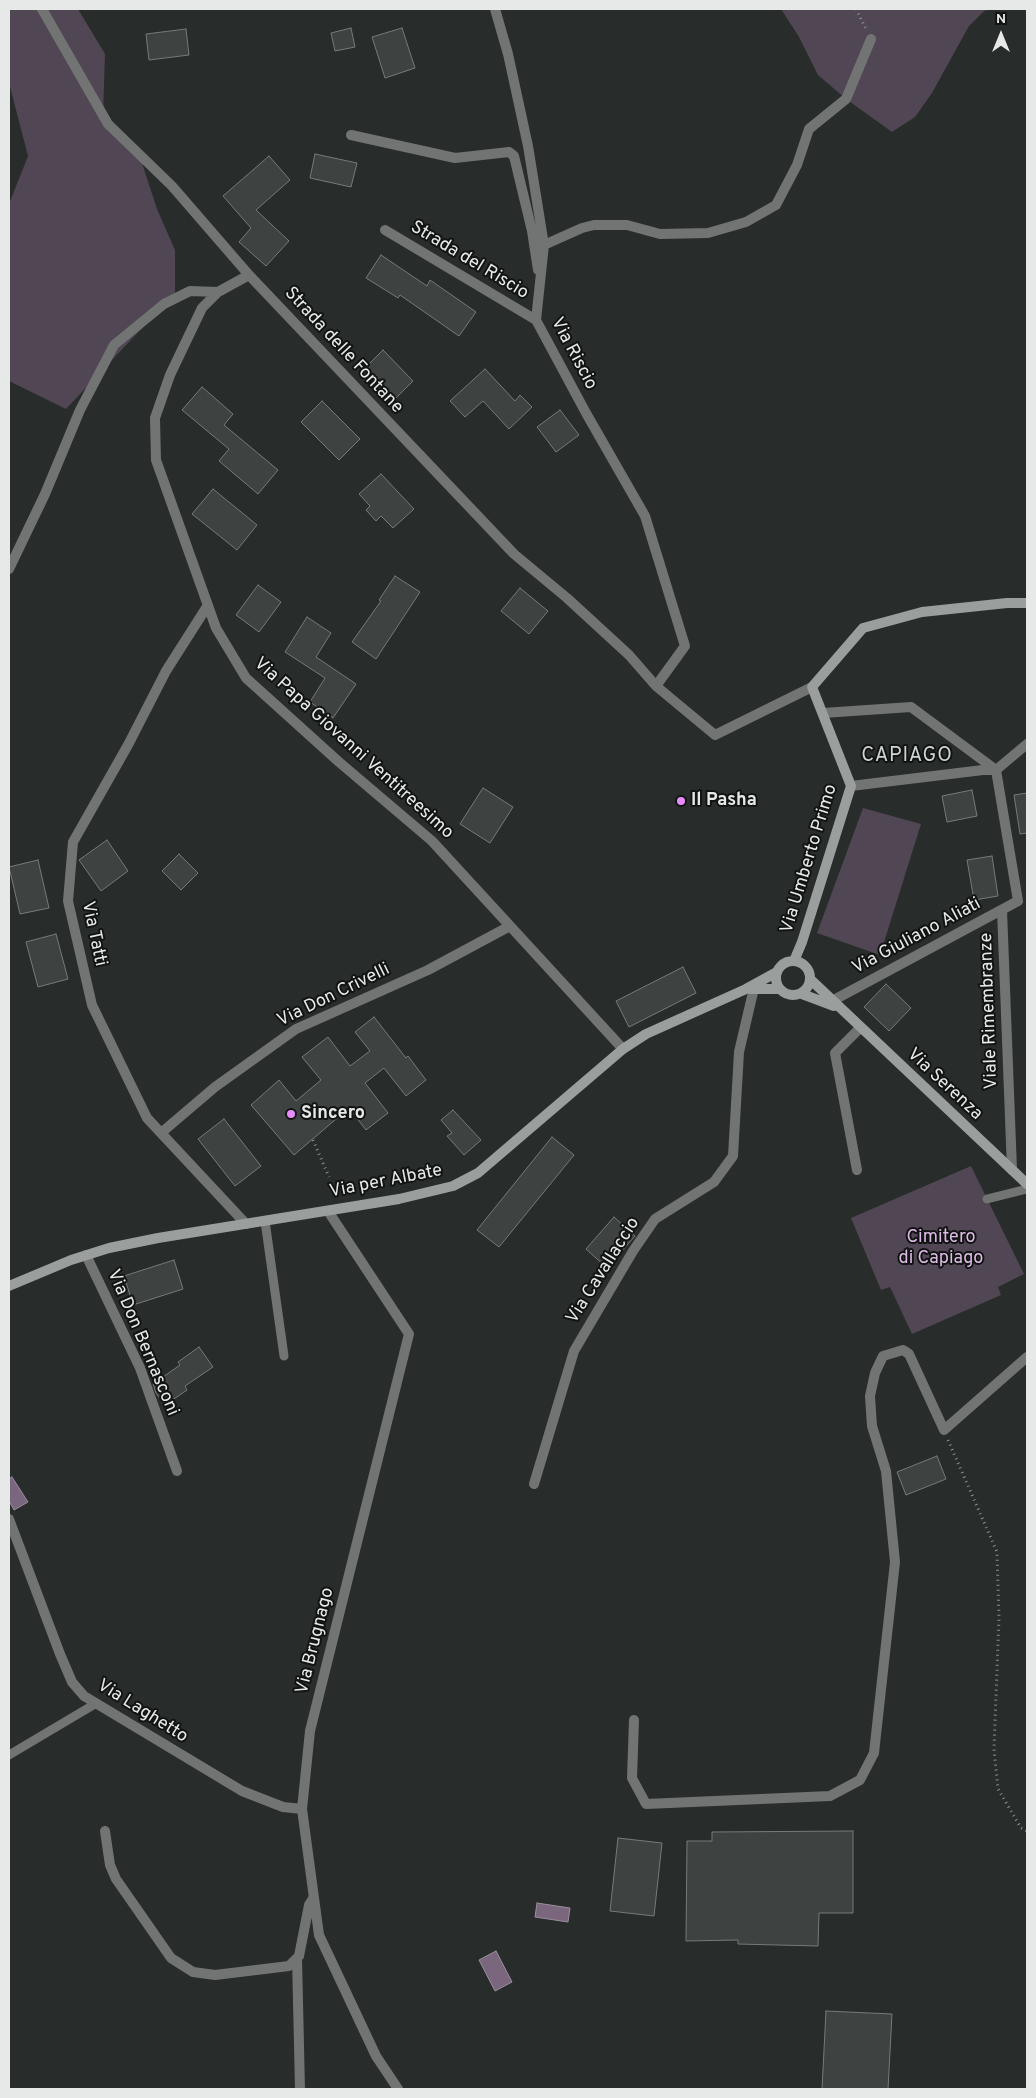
<!DOCTYPE html>
<html>
<head>
<meta charset="utf-8">
<style>
	body { margin:0 }
	#map { position:relative; width:1036px; height:2098px; overflow:hidden; background:#282c2b; font-family:Overpass,sans-serif }
	canvas { display:block }
	.frame { position:absolute; inset:0; border:10px solid #e7e9e8; pointer-events:none }
	.north { position:absolute; left:976px; top:10px; width:50px; height:50px; -webkit-text-stroke:4px #121413; paint-order:stroke; rotate:0deg; font-size:14px; font-weight:700; line-height:20px; text-align:center; color:#e7e9e8 }
	.north::after { content:''; display:block; margin:auto; width:18px; height:22px; background:#e7e9e8; clip-path:polygon(50% 0,100% 100%,50% 72%,0 100%) }
</style>
</head>
<body>
<div id="map">
<canvas width="1036" height="2098"></canvas>
<div class="frame"></div>
<div class="north">N</div>
</div>
<script>
const g = document.querySelector('canvas').getContext('2d');
g.lineJoin = 'round';
function fillPath(path, color) {
  g.fillStyle = color;
  g.fill(path, 'evenodd');
}
function shape(rows) {
  const path = new Path2D();
  for (const r of rows) {
    if (r.length === 3) {
      path.moveTo(r[0] + r[2], r[1]);
      path.arc(r[0], r[1], r[2], 0, 2 * Math.PI);
      continue;
    }
    path.moveTo(r[0], r[1]);
    for (let i = 2; i < r.length; i += 2) path.lineTo(r[i], r[i + 1]);
  }
  return path;
}
function trace(path, color, width, dash) {
  g.strokeStyle = color;
  g.lineWidth = width;
  g.lineCap = dash ? 'butt' : 'round';
  g.setLineDash(dash || []);
  g.stroke(path);
}
function drawText(font, color, halo, rows, align = 'center') {
  g.font = font + ' Overpass,sans-serif';
  g.lineWidth = 4;
  g.setLineDash([]);
  g.textBaseline = 'middle';
  g.strokeStyle = halo;
  g.fillStyle = color;
  for (const [text, x, y, turn = 0] of rows) {
    g.save();
    g.translate(x, y);
    g.rotate((+turn || 0) * Math.PI / 180);
    g.textAlign = isNaN(turn) ? turn : align;
    if (halo) g.strokeText(text, 0, 0);
    g.fillText(text, 0, 0);
    g.restore();
  }
}
const green = shape([
	[9,9,78,9,105,54,103,116,139,154,157,209,175,250,175,293,66,409,9,381,9,204,28,156,9,83],
	[781,9,993,9,984,11,969,26,932,93,915,117,892,132,846,99,818,75,799,37],
	[863,808,921,824,880,955,817,933],
	[971,1166,1024,1274,998,1287,1001,1295,912,1334,890,1287,881,1290,851,1218]
]);
const water = shape([
	[12,1477,28,1502,14,1510,9,1501,9,1479,12,1477],
	[537,1903,570,1908,568,1922,535,1917,537,1903],
	[496,1951,512,1982,495,1991,479,1960,496,1951]
]);
const building = shape([
	[351,28,355,47,335,51,331,33,351,28],
	[402,28,415,68,385,78,372,37,402,28],
	[186,29,189,55,149,60,146,34,186,29],
	[315,154,357,163,351,187,310,178,315,154],
	[269,156,290,180,256,210,289,241,266,266,239,242,251,228,223,196,269,156],
	[381,255,427,286,430,280,476,312,459,336,400,295,398,298,366,278,381,255],
	[383,350,413,381,389,405,359,374,383,350],
	[485,369,515,401,520,395,532,407,509,429,483,401,465,417,450,401,485,369],
	[202,387,233,414,224,425,278,470,258,494,219,461,229,449,182,410,202,387],
	[322,401,360,439,339,460,301,422,322,401],
	[560,410,579,435,556,452,537,427,560,410],
	[381,474,414,509,393,528,381,516,376,521,366,510,370,506,359,494,381,474],
	[213,489,257,525,237,550,192,514,213,489],
	[395,576,420,592,376,659,352,642,381,601,379,600,395,576],
	[258,585,281,602,259,632,236,615,258,585],
	[520,588,548,611,529,634,501,611,520,588],
	[307,617,331,633,316,657,356,684,333,718,310,702,325,678,285,652,307,617],
	[483,788,513,807,490,843,460,824,483,788],
	[972,790,977,816,947,822,942,796,972,790],
	[1027,793,1027,833,1020,834,1014,795,1027,793],
	[107,840,128,871,101,891,79,860,107,840],
	[179,854,198,873,181,890,162,871,179,854],
	[992,856,998,896,974,900,967,860,992,856],
	[38,860,49,908,20,914,9,867,38,860],
	[56,934,68,979,38,987,26,942,56,934],
	[683,967,696,993,629,1027,616,1001,683,967],
	[886,984,911,1008,889,1031,864,1007,886,984],
	[374,1017,406,1058,408,1056,426,1080,406,1096,384,1068,365,1083,388,1113,366,1130,349,1108,294,1155,251,1105,279,1080,296,1101,321,1080,302,1057,328,1037,350,1066,370,1051,355,1032,374,1017],
	[453,1110,481,1140,464,1155,447,1136,452,1133,441,1120,453,1110],
	[224,1119,261,1166,235,1186,198,1139,224,1119],
	[552,1137,574,1155,499,1247,477,1230,552,1137],
	[614,1217,635,1236,607,1268,586,1249,614,1217],
	[174,1260,183,1289,133,1305,124,1276,174,1260],
	[199,1347,213,1367,185,1386,187,1390,165,1405,156,1393,153,1384,180,1365,178,1362,199,1347],
	[937,1456,946,1479,906,1495,897,1472,937,1456],
	[853,1831,853,1913,819,1913,818,1946,738,1944,738,1940,686,1941,687,1841,712,1841,712,1832,853,1831],
	[618,1838,662,1843,654,1916,610,1911,618,1838],
	[826,2011,892,2014,888,2089,822,2089,826,2011]
]);
const path = shape([
	[856,9,866,29],
	[313,1140,329,1177],
	[948,1440,997,1552,999,1618,994,1749,998,1789,1021,1828,1027,1831]
]);
const lane = shape([
	[987,1199,1027,1189],
	[265,1221,284,1356],
	[9,1755,95,1704]
]);
const street = shape([
	[42,9,108,124,172,186,249,275,514,554,567,598,629,655,656,686,715,735,812,687],
	[495,9,508,54,528,146,544,245,536,320,586,413,645,516,685,646,656,686],
	[351,135,455,158,509,152,514,156,532,231,538,270],
	[385,230,536,320],
	[544,245,582,228,594,225,627,225,660,234,708,233,746,222,776,205,797,165,809,129,846,99,871,39],
	[249,275,218,292,202,308,170,375,155,418,156,460,216,628,246,678,339,762,432,841,623,1049],
	[9,569,45,494,80,410,114,345,164,304,190,291,218,292],
	[208,605,166,671,128,745,73,842,68,901,92,1005,147,1118,246,1224],
	[823,713,911,707,996,770,1018,901,832,1001],
	[851,786,983,770,996,770,1027,744],
	[1002,910,1012,1170],
	[161,1133,215,1087,296,1029,428,970,510,926],
	[857,1170,835,1053,860,1028],
	[328,1211,409,1334,310,1731,302,1809,319,1935,376,2056,398,2089],
	[86,1255,140,1368,177,1471],
	[534,1484,574,1351,633,1251,655,1219,714,1182,733,1156,739,1052,754,988],
	[9,1519,60,1654,72,1682,84,1696,242,1791,283,1807,302,1809],
	[634,1720,632,1778,646,1804,830,1796,860,1780,874,1753,895,1562,886,1471,872,1426,870,1396,875,1373,883,1356,903,1350,909,1354,944,1430,1027,1357],
	[105,1831,110,1865,116,1879,171,1958,193,1972,215,1975,289,1966,299,1956,309,1905,314,1897],
	[297,1958,300,2089]
]);
const secondary = shape([
	[793,978,17],
	[794,961,802,942,851,786,812,687,863,628,922,612,1007,603,1027,603],
	[811,980,1027,1184],
	[750,989,779,989],
	[802,994,834,1006],
	[9,1286,71,1260,109,1248,158,1238,399,1199,453,1186,478,1173,623,1049,646,1034,746,989,777,972]
]);
const markers = [
	[681,801,5,"#e98dfe"],
	[291,1114,5,"#e98dfe"]
];
const streetNames = [
	["Strada del Riscio",469,261,31],
	["Strada delle Fontane",343,351,47],
	["Via Riscio",573,354,62],
	["Via Papa Giovanni Ventitreesimo",353,749,42],
	["Via Umberto Primo",810,859,-73],
	["Via Tatti",93,934,78],
	["Via Giuliano Aliati",917,937,-28],
	["Via Don Crivelli",334,996,-26],
	["Viale Rimembranze",990,1011,-92],
	["Via Serenza",944,1085,43],
	["Via per Albate",386,1182,-11],
	["Via Cavallaccio",604,1271,-58],
	["Via Don Bernasconi",142,1343,67],
	["Via Brugnago",316,1641,-76],
	["Via Laghetto",142,1712,32]
];
const poiNames = [
	["Il Pasha",691,801],
	["Sincero",301,1114]
];
const parkNames = [
	["Cimitero",941,1238],
	["di Capiago",941,1259]
];
const quarterNames = [
	["CAPIAGO",907,757]
];
fillPath(green, '#514653');
fillPath(water, '#7a677e');
trace(water, '#9b8e9e', 1);
fillPath(building, '#3e4341');
trace(building, '#767b79', 1);
trace(path, '#8d908f', 3, [1, 4]);
trace(lane, '#727473', 9);
trace(street, '#727473', 10);
trace(secondary, '#9a9e9c', 10);
for (const [x, y, r, color] of markers) {
  const dot = new Path2D();
  dot.arc(x, y, r, 0, 2 * Math.PI);
  g.fillStyle = color;
  g.fill(dot);
  trace(dot, '#121413', 2);
}
drawText('18px', '#e7e9e8', '#121413', streetNames);
drawText('bold 18px', '#e7e9e8', '#121413', poiNames, 'left');
drawText('18px', '#debae6', '#121413', parkNames);
g.letterSpacing = '1px';
drawText('20px', '#cfd5d3', '#121413', quarterNames);
g.letterSpacing = '0px';
</script>
</body>
</html>
